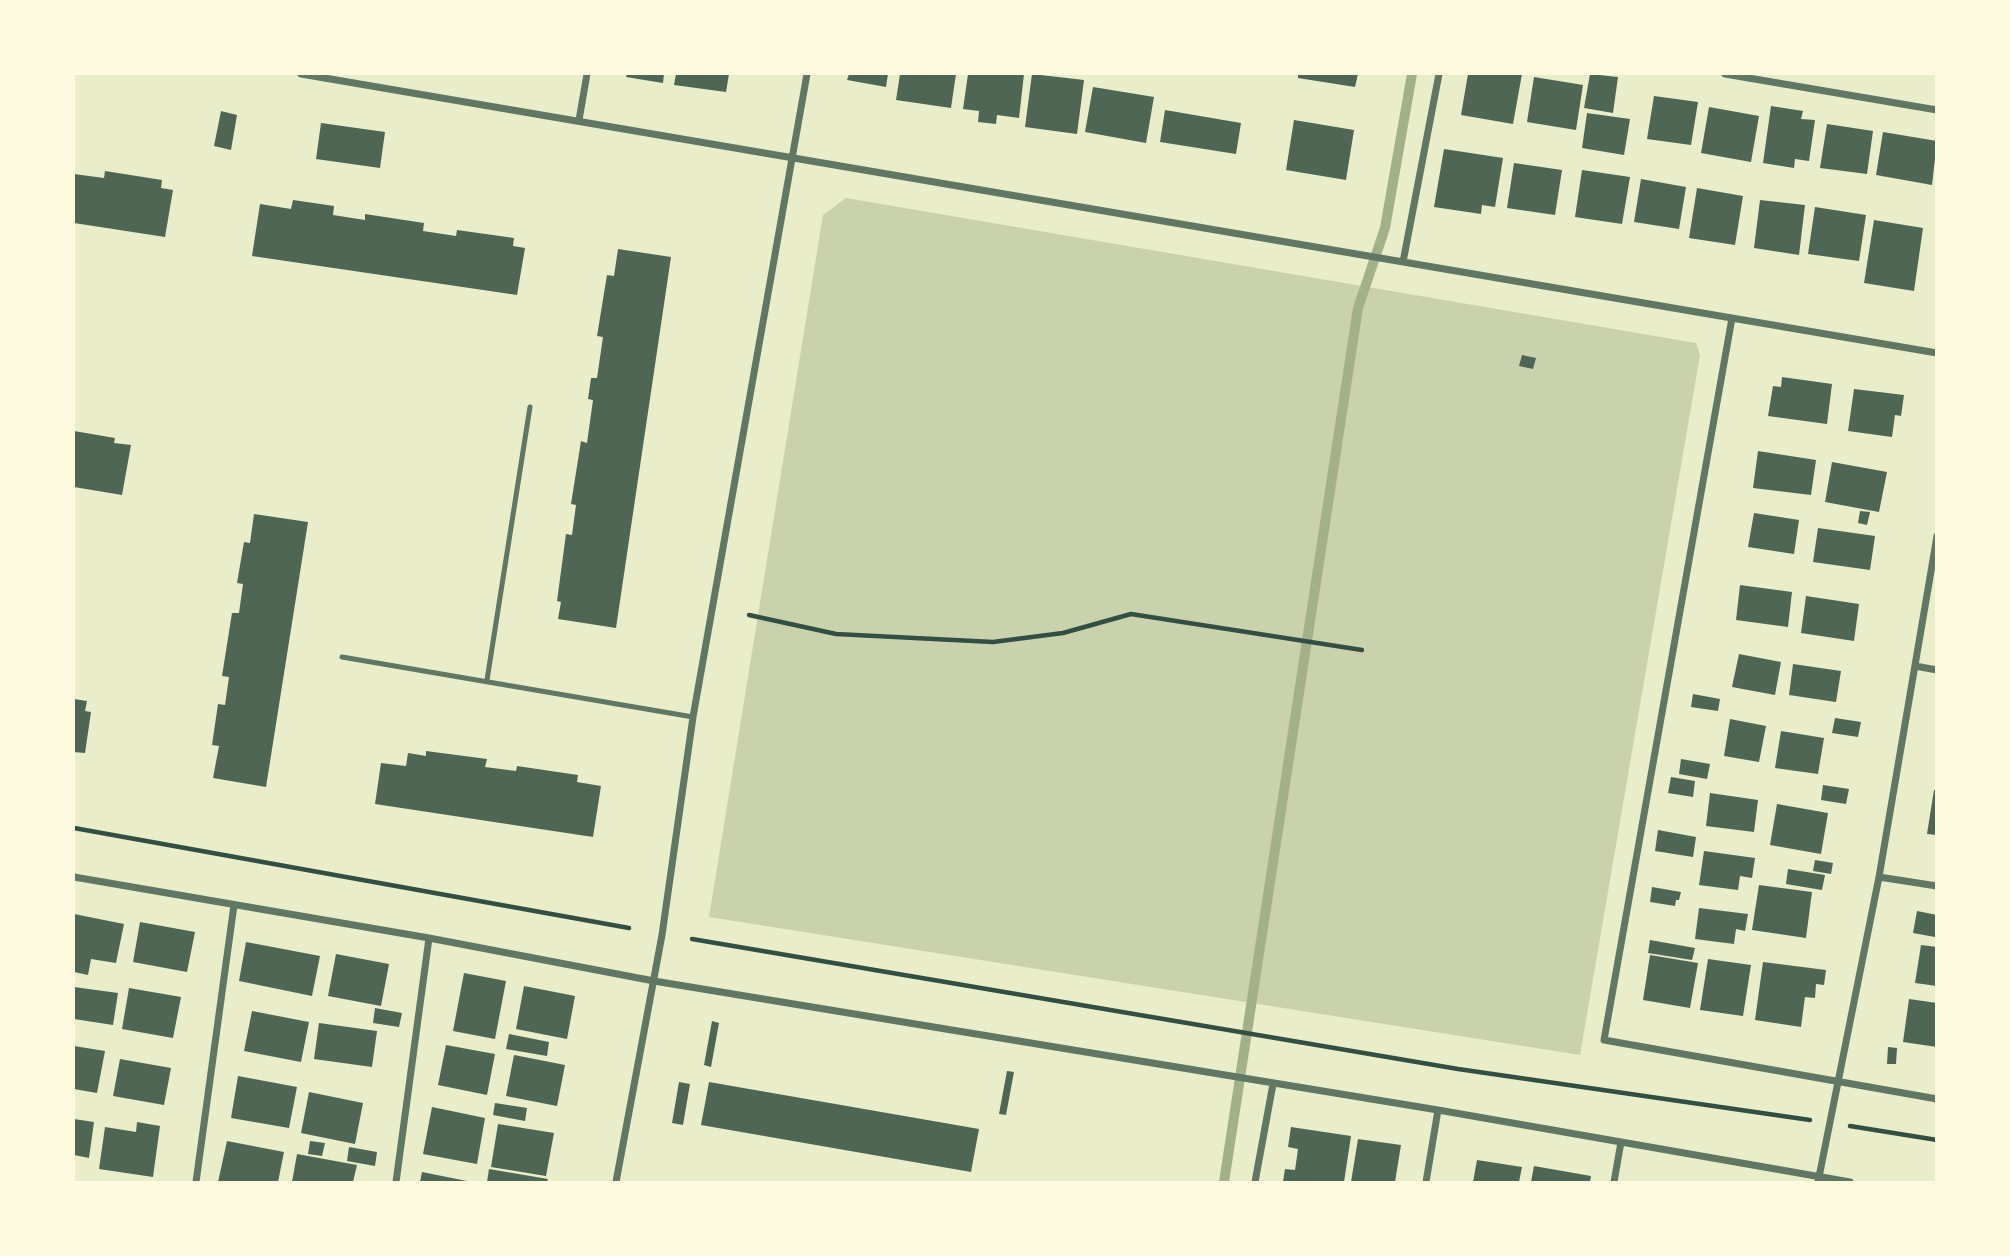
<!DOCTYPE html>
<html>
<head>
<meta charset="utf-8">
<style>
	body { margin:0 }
	#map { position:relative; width:2010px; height:1256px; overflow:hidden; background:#e9edc9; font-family:"DM Sans",sans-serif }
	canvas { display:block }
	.frame { position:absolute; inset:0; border:75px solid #fefae0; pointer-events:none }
</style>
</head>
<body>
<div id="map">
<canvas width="2010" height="1256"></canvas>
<div class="frame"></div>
</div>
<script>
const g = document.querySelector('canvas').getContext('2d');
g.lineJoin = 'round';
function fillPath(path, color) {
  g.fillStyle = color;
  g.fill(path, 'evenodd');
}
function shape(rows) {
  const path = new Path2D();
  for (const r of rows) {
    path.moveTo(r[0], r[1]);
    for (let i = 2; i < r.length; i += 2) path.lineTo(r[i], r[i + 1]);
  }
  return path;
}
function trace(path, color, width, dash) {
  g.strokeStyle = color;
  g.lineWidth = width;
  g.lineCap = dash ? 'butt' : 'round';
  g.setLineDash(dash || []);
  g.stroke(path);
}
const green = shape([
	[846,198,1696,343,1700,355,1580,1055,709,917,823,215]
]);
const stream = shape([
	[1224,1182,1358,308,1385,228,1412,74]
]);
const building = shape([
	[627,74,664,74,663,83,626,77],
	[676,74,729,74,726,92,674,85],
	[849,74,888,74,886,87,847,80],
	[900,74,956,74,951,108,896,100],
	[968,74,1024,74,1019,118,997,115,996,124,978,122,979,111,963,109],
	[1032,74,1084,80,1077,134,1025,127],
	[1298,74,1358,74,1355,87,1298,78],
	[1468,74,1522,74,1513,124,1461,115],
	[1590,74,1618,77,1613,113,1584,108],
	[1534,77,1583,85,1576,130,1527,122],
	[1093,87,1154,97,1146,143,1085,132],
	[1654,96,1698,102,1691,145,1647,139],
	[1771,106,1803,111,1801,119,1815,120,1809,161,1795,159,1794,168,1763,163],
	[1709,107,1759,116,1751,162,1701,153],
	[1165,110,1241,123,1236,154,1160,142],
	[221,111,237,115,231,150,214,146],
	[1587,113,1630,119,1624,155,1582,148],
	[1294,120,1354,130,1346,180,1286,170],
	[321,123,385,132,380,168,316,159],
	[1827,124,1873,131,1867,174,1820,168],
	[1883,132,1937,141,1932,185,1876,175],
	[1444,149,1503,158,1495,207,1482,205,1481,214,1434,207],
	[1514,163,1562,170,1555,215,1507,208],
	[1582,170,1630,177,1622,224,1575,217],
	[105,171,162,180,161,188,173,190,165,237,74,223,74,174,104,178],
	[1641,179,1686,187,1679,229,1634,222],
	[1697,188,1743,196,1735,245,1689,238],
	[293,200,334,206,333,215,365,220,365,214,424,223,423,231,456,236,457,230,514,238,513,246,525,248,517,295,252,256,260,204,291,209],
	[1760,200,1805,205,1799,255,1754,248],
	[1815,207,1866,215,1859,261,1808,254],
	[1874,220,1923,228,1914,291,1864,283],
	[618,249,671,257,616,628,558,619,561,602,557,601,566,534,572,535,576,505,571,504,581,441,587,443,593,400,588,399,591,378,597,378,603,337,597,336,607,275,614,276],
	[1522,355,1536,358,1533,369,1519,366],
	[1782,377,1832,384,1827,424,1768,416,1773,386,1781,387],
	[1854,389,1904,395,1901,416,1895,415,1892,437,1848,431],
	[74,431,115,438,114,443,131,445,122,495,74,487],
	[1758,451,1816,460,1811,495,1753,488],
	[1832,462,1887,472,1879,512,1825,502],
	[1860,511,1870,512,1867,525,1858,523],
	[1754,513,1799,520,1794,554,1748,547],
	[254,514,308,522,266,787,213,778,219,746,212,745,218,704,225,705,229,677,222,676,232,613,239,613,243,584,237,583,244,542,250,543],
	[1818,528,1875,536,1870,570,1813,562],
	[1740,585,1792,592,1788,627,1736,620],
	[1806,596,1859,604,1854,641,1801,633],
	[1739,654,1781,662,1775,695,1732,687],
	[1793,664,1841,671,1836,702,1789,695],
	[1693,694,1720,699,1718,711,1691,707],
	[74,699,87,701,85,711,91,712,85,753,74,752],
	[1835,718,1861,722,1858,737,1832,733],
	[1730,719,1766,726,1759,762,1724,756],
	[1781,731,1824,738,1818,774,1775,768],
	[426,751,487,759,485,767,516,771,517,766,578,775,577,782,601,786,593,837,375,804,381,763,406,766,408,753,426,756],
	[1681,759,1710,764,1707,779,1679,774],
	[1671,777,1695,781,1693,797,1668,793],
	[1823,785,1849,789,1846,804,1821,800],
	[1934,790,1937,790,1937,835,1927,834],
	[1710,793,1758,800,1754,832,1706,826],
	[1777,804,1828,813,1821,854,1770,845],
	[1658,830,1696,837,1693,857,1655,851],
	[1704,851,1755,858,1752,878,1740,876,1738,890,1699,885],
	[1815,860,1833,863,1831,874,1813,871],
	[1788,869,1825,875,1822,890,1786,884],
	[1759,885,1812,892,1806,938,1752,930],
	[1652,887,1681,892,1679,900,1676,900,1675,906,1650,902],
	[1699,908,1748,914,1745,931,1736,929,1734,944,1695,939],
	[1917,911,1937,915,1935,937,1913,933],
	[74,914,124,924,116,963,91,959,88,975,74,972],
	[140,922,195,932,187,972,133,962],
	[1650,940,1695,948,1692,960,1648,953],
	[246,942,320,956,312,996,239,981],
	[1921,945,1937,947,1937,986,1915,983],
	[336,954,389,964,381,1006,328,996],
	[1650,955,1698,963,1690,1008,1643,1000],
	[1708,959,1751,965,1743,1016,1700,1010],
	[1763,962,1826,970,1824,985,1816,984,1815,998,1805,997,1801,1027,1755,1020],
	[464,973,506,981,495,1039,453,1031],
	[524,986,575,996,567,1039,516,1029],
	[74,987,118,993,113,1025,74,1019],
	[129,988,181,997,173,1038,122,1029],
	[1909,999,1937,1003,1937,1047,1903,1042],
	[375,1008,402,1013,399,1027,373,1023],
	[252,1011,309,1022,301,1062,244,1051],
	[712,1021,719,1023,711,1067,704,1065],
	[319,1023,377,1031,372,1067,314,1059],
	[509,1034,549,1042,547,1056,506,1049],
	[446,1045,495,1054,487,1095,438,1085],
	[74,1046,105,1051,97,1093,74,1089],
	[1888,1047,1897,1048,1896,1064,1887,1064],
	[514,1055,565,1065,557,1106,506,1096],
	[120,1059,171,1068,164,1105,113,1096],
	[1007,1071,1014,1072,1006,1115,999,1114],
	[238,1076,297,1087,289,1128,231,1118],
	[679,1082,690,1084,683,1125,672,1123],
	[709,1082,979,1129,971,1172,701,1125],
	[309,1092,363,1103,355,1144,301,1133],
	[495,1103,527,1108,525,1121,493,1115],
	[432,1107,485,1118,477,1164,423,1154],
	[74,1119,94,1122,89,1158,74,1155],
	[137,1122,160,1126,153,1177,99,1169,105,1127,136,1132],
	[498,1124,554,1133,546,1176,491,1167],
	[1291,1127,1351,1136,1344,1182,1283,1182,1285,1169,1295,1170,1298,1149,1288,1147],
	[1358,1139,1401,1145,1395,1182,1351,1182],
	[227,1141,284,1152,278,1182,218,1182],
	[310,1141,325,1143,322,1156,308,1154],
	[349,1147,377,1152,375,1166,347,1161],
	[297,1154,357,1165,353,1182,292,1182],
	[1477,1160,1522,1167,1519,1182,1473,1182],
	[1534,1166,1591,1176,1590,1182,1531,1182],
	[489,1169,548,1179,547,1182,487,1182],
	[422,1172,467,1181,467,1182,420,1182]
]);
const path = shape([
	[749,615,836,634,993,642,1063,633,1131,614,1362,650],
	[74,828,629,928],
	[692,939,1458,1069,1810,1120],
	[1850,1126,1937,1140]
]);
const service = shape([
	[342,657,693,717],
	[487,680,530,407]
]);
const minor = shape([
	[301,74,1937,353],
	[1725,74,1937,110],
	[579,120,587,74],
	[1403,262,1439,74],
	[1732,318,1604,1040,1937,1099],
	[1915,666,1937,670],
	[74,877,429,938,654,981,1438,1110,1850,1182],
	[1879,877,1937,886],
	[196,1182,234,905],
	[396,1182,429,938],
	[616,1182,662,935,693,717,807,74],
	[1255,1182,1273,1084],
	[1426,1182,1438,1110],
	[1614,1182,1621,1142],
	[1818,1182,1879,877,1937,536]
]);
fillPath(green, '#cad2ad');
trace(stream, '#a3b18a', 10);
fillPath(building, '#4f6655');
trace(path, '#344e41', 4.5);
trace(service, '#617663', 5);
trace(minor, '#617663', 7);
</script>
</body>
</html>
